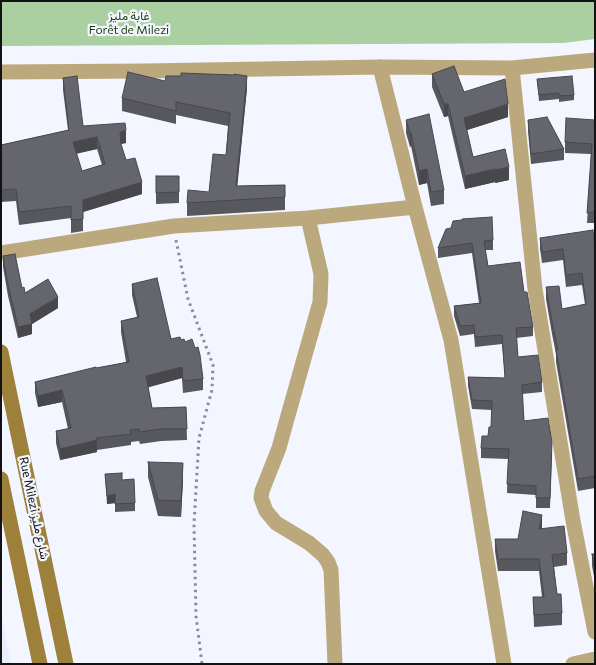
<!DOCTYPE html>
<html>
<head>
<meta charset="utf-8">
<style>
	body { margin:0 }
	#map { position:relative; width:596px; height:665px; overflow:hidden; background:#f4f6ff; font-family:Commissioner,sans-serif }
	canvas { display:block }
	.frame { position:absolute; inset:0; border:2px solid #121215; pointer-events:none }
</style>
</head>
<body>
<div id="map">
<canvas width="596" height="665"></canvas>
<div class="frame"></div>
</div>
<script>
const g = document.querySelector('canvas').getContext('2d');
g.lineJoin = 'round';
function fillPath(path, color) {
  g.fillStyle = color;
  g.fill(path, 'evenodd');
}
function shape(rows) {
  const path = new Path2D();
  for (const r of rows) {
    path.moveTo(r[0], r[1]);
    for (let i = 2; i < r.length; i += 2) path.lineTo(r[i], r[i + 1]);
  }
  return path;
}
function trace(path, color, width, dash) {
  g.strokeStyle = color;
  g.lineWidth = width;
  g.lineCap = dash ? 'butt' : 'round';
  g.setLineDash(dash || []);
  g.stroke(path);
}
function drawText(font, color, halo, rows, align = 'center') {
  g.font = font + ' Commissioner,Vazirmatn,sans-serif';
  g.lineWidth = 4.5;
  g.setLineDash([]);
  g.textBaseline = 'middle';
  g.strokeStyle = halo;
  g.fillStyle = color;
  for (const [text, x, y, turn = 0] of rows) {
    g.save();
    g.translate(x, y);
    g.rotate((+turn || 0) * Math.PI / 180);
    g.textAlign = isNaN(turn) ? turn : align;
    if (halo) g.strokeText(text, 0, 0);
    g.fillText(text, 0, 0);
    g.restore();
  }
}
const built = shape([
	[1,614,11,664,1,664]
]);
const green = shape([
	[1,1,595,1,595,39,564,43,1,46]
]);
const path = shape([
	[176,240,188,299,213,365,212,390,199,438,194,524,196,616,202,664]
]);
const street = shape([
	[380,67,415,207,451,340,504,664],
	[512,68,535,289,573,521,595,632],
	[1,72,145,71,380,67,512,68,595,60],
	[308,218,321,274,320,302,287,419,279,448,262,491,261,498,266,511,276,523,309,543,323,555,328,562,331,570,335,664],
	[1,253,174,226,308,218,415,207],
	[573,664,595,659]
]);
const secondary = shape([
	[1,352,66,664],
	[1,479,40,664]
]);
const wall = shape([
	[432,74,508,117,467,130,473,157,505,149,509,180,495,183,495,182,465,189,448,116,444,117,432,87],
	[63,78,83,126,126,143,121,144,126,160,142,194,83,212,83,231,71,233,71,218,19,225,16,201,1,202,1,145,68,130,63,90],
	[97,149,102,165,82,171,76,154],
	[537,79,574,95,574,100,559,102,559,99,539,101],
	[165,81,247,88,237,186,285,185,285,210,187,216,187,203,209,192,226,155,228,126,176,115,176,124,122,111,122,98],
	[406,120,444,190,444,204,431,206,427,183,419,185,411,146,410,147,406,133],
	[528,120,564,149,564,160,531,164,528,131],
	[595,120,595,223,587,223,591,154,565,153,565,142],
	[156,176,179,176,179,203,156,204],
	[446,229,493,240,493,250,485,250,488,266,524,292,533,327,533,336,516,338,518,357,542,382,542,392,522,394,524,421,552,451,550,508,536,508,536,495,507,493,508,459,481,458,481,448,488,436,491,427,492,410,472,409,468,386,468,377,505,378,502,344,475,347,474,334,460,336,454,316,454,306,479,303,472,253,438,258,438,248],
	[540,238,595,247,595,488,578,491,556,362,556,354,552,334,546,299,546,287,562,309,585,304,582,285,566,287,563,260,542,263,540,249],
	[3,256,25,293,58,308,32,324,32,334,18,338,8,296,3,267],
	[132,284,171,339,181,340,185,342,203,379,203,390,183,393,182,378,148,387,152,408,186,407,187,440,161,441,140,444,139,441,131,442,131,445,97,450,97,452,60,460,56,443,56,431,68,429,62,402,38,407,35,393,35,382,126,362,121,332,121,321,137,317,132,295],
	[148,462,183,479,181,517,158,516,148,477],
	[105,474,122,480,135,503,135,511,115,512,115,503,107,504],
	[542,527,541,529,567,553,567,565,554,567,557,594,562,613,562,625,534,627,533,597,542,597,539,571,498,571,495,551,495,539,518,539],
	[592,554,595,554,595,582,592,566]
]);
const shadedWall = shape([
	[247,76,247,88,236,199,236,186],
	[444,104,448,104,448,116,444,117],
	[508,104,508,117,464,131,464,118],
	[126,130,126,143,120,144,120,132],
	[410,133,411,133,411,146,410,147],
	[97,137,97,149,73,154,73,142],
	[509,167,509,180,495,183,495,170],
	[427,169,427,183,419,185,419,171],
	[495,169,495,182,465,189,465,176],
	[142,182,142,194,83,212,83,231,83,200],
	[58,297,58,308,32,324,32,334,18,338,18,327,30,314],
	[182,367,182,378,146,388,146,376],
	[62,390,62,402,38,407,38,396],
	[97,440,97,452,60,460,60,449],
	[183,463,183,479,181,517,181,501],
	[115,494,115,503,107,504,107,496],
	[542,515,542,527,539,541,539,529]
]);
const building = shape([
	[454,66,464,92,505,79,508,104,464,118,473,157,505,149,509,167,495,170,495,169,465,176,448,104,444,104,432,74,454,66],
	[128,72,165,81,166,76,181,76,181,73,234,75,234,74,247,76,236,186,285,185,285,197,187,203,188,190,209,192,213,154,226,155,230,113,176,102,176,111,122,98,128,72],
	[77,76,83,126,125,123,126,130,120,132,121,144,126,160,135,158,142,182,83,200,83,219,71,220,71,206,19,212,16,189,1,190,1,145,69,130,63,78,77,76],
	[97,137,105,164,82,171,73,142,97,137],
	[572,76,574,95,559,96,559,93,539,95,537,79,572,76],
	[429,114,444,190,431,192,427,169,419,171,411,133,410,133,406,120,429,114],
	[547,117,564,149,531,154,528,120,547,117],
	[566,118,595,120,595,212,587,213,592,144,565,142,566,118],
	[156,176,179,176,179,192,156,193,156,176],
	[492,217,493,240,484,241,488,266,520,262,524,292,527,292,533,327,516,328,518,357,538,355,542,382,522,385,524,421,548,418,552,442,550,498,536,498,536,486,507,484,509,449,481,448,482,436,488,436,489,427,491,427,492,401,472,400,468,377,505,378,502,335,475,337,474,325,460,326,454,306,481,303,472,243,438,248,446,229,451,228,453,221,462,220,462,219,492,217],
	[593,230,595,247,595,476,578,479,556,350,558,350,552,322,546,287,559,286,562,309,586,304,582,273,566,275,563,249,542,252,540,238,593,230],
	[15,254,22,288,24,287,25,293,48,279,58,297,30,314,32,324,18,327,8,285,3,256,15,254],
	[157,278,171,339,180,337,181,340,184,339,185,342,192,339,195,348,198,347,200,355,203,379,183,381,182,367,146,376,152,408,186,407,187,429,161,429,140,432,139,429,130,430,131,434,96,438,97,440,60,449,56,431,71,428,62,390,38,396,35,382,96,367,96,368,129,362,121,321,139,317,132,284,157,278],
	[148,462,183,463,181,501,158,500,148,462],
	[122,473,122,480,134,479,135,503,115,504,115,494,107,496,105,474,122,473],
	[523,511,542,515,539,529,564,526,567,553,552,555,557,594,561,594,562,613,534,615,533,597,544,597,539,559,498,559,495,539,518,539,523,511],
	[592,554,595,554,595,571,592,554]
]);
const parkNames = [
	["غابة مليز",129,16],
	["Forêt de Milezi",129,30]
];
const streetNames = [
	["Rue Milezi شارع مليز",34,508,78]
];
fillPath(built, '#eaedfe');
fillPath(green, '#aacfa1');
trace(path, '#8b8c92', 3, [2.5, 4]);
trace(street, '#bba87c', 15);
trace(secondary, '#9d813a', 15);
fillPath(wall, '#57575e');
fillPath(shadedWall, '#47474c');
fillPath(building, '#65656d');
trace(building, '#47474c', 1);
drawText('12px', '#173e0c', '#f4f6ff', parkNames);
drawText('12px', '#121215', '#f4f6ff', streetNames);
</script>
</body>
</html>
